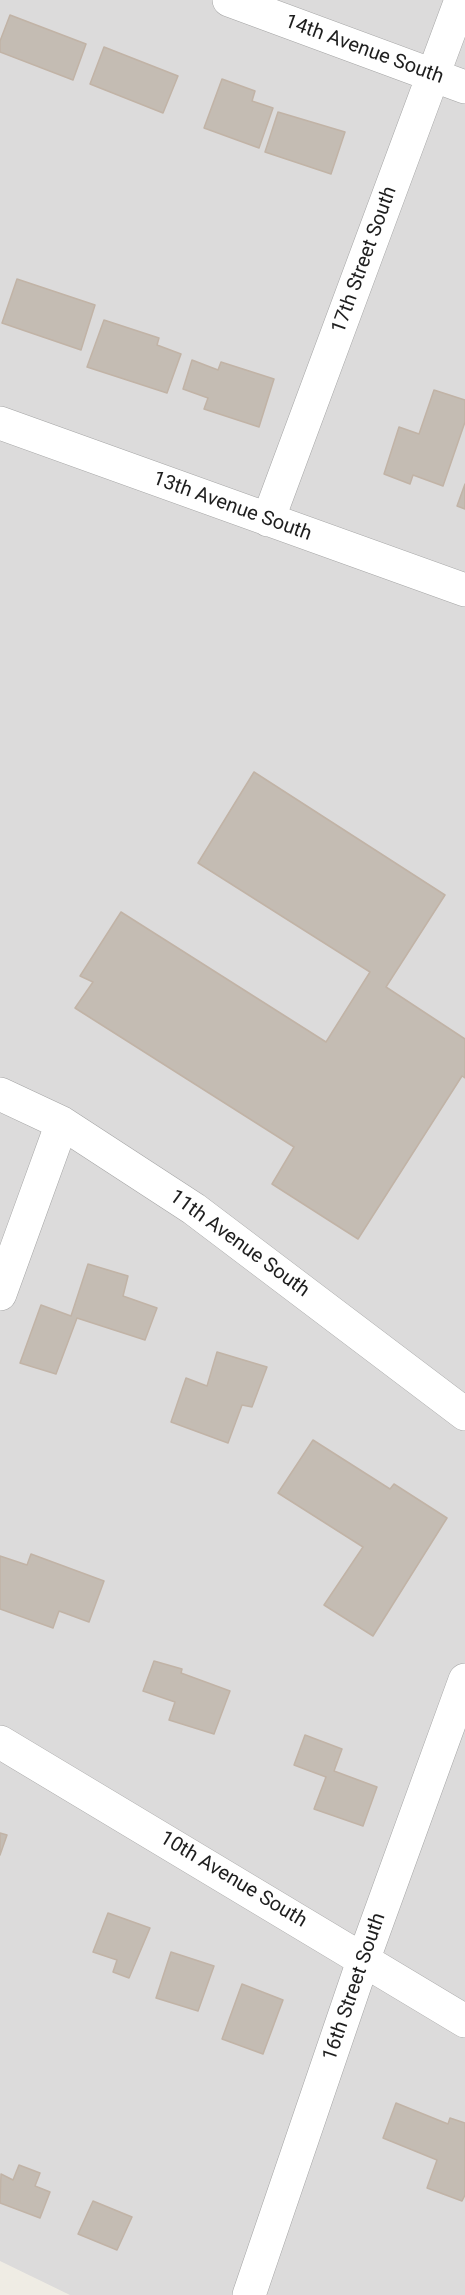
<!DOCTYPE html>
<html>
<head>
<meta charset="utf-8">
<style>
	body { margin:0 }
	canvas { display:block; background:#efece4 }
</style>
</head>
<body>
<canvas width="465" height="2295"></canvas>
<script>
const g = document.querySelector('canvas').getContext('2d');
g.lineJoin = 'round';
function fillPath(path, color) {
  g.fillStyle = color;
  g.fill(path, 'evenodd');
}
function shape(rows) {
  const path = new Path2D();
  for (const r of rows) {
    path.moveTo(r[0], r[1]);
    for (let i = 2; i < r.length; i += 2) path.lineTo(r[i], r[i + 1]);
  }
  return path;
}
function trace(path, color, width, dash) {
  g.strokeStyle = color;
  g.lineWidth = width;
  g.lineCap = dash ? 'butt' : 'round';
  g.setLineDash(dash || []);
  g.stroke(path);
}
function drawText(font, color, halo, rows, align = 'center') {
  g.font = font + ' Roboto,sans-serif';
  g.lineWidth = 4.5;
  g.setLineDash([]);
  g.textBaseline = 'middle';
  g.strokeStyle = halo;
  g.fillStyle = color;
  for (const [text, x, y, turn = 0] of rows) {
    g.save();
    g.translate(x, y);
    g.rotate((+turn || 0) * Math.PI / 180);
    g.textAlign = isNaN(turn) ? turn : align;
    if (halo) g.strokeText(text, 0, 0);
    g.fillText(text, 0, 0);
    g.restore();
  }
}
const residential = shape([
	[0,0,465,0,465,2295,70,2295,0,2261]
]);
const building = shape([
	[10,15,86,44,73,80,0,52,0,41,10,15],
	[104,47,178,76,163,113,90,84,104,47],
	[222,79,255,91,252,101,273,108,259,148,204,128,222,79],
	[278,112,345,132,331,174,265,152,278,112],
	[17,279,95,305,81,350,2,323,17,279],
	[104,320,159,338,157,345,181,354,167,393,87,367,104,320],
	[192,360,218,370,221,362,274,379,259,427,204,409,208,398,183,389,192,360],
	[434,390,465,400,465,422,443,486,413,475,410,484,384,474,399,427,419,434,434,390],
	[465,484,465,509,457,506,465,484],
	[254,772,445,895,386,987,465,1039,465,1078,462,1076,358,1239,272,1184,294,1147,75,1008,93,982,80,976,121,912,326,1042,370,972,198,863,254,772],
	[88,1264,128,1276,123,1296,157,1308,145,1340,77,1318,56,1374,20,1363,41,1305,71,1316,88,1264],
	[217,1352,267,1367,252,1407,242,1405,228,1443,171,1422,186,1378,207,1386,217,1352],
	[313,1440,390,1489,394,1484,447,1518,373,1636,324,1605,363,1547,278,1493,313,1440],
	[31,1554,104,1581,89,1622,59,1611,53,1628,0,1609,0,1556,27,1565,31,1554],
	[154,1661,182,1669,181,1673,230,1691,214,1734,169,1720,175,1702,143,1691,154,1661],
	[305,1735,342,1749,334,1771,377,1787,363,1826,314,1809,326,1777,294,1765,305,1735],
	[0,1833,7,1835,0,1855,0,1833],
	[108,1913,150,1928,129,1978,113,1972,117,1960,93,1952,108,1913],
	[171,1952,214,1966,198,2011,156,1998,171,1952],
	[242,1984,283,2000,263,2054,222,2039,242,1984],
	[396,2103,448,2124,450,2118,465,2123,465,2195,462,2201,427,2188,437,2160,383,2138,396,2103],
	[19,2165,40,2173,35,2186,50,2192,40,2218,0,2203,1,2174,13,2180,19,2165],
	[93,2201,132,2217,117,2250,78,2234,93,2201]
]);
const street = shape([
	[229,0,465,87],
	[0,423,465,590],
	[268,520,461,0],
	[0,1094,62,1123,194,1209,465,1414],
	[0,1294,62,1123],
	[0,1742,465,2021],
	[249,2295,364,1958,465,1680]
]);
const streetNames = [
	["14th Avenue South",364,50,20],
	["17th Street South",365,260,-70],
	["13th Avenue South",232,507,20],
	["11th Avenue South",239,1244,36],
	["10th Avenue South",233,1880,31],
	["16th Street South",355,1987,-71]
];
fillPath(residential, '#dcdbdb');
fillPath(building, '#c4bcb3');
trace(building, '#c1b3a6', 1.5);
trace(street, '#a5a5a5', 34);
trace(street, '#fff', 33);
drawText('20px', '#1e1e1e', '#fff', streetNames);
</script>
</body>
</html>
